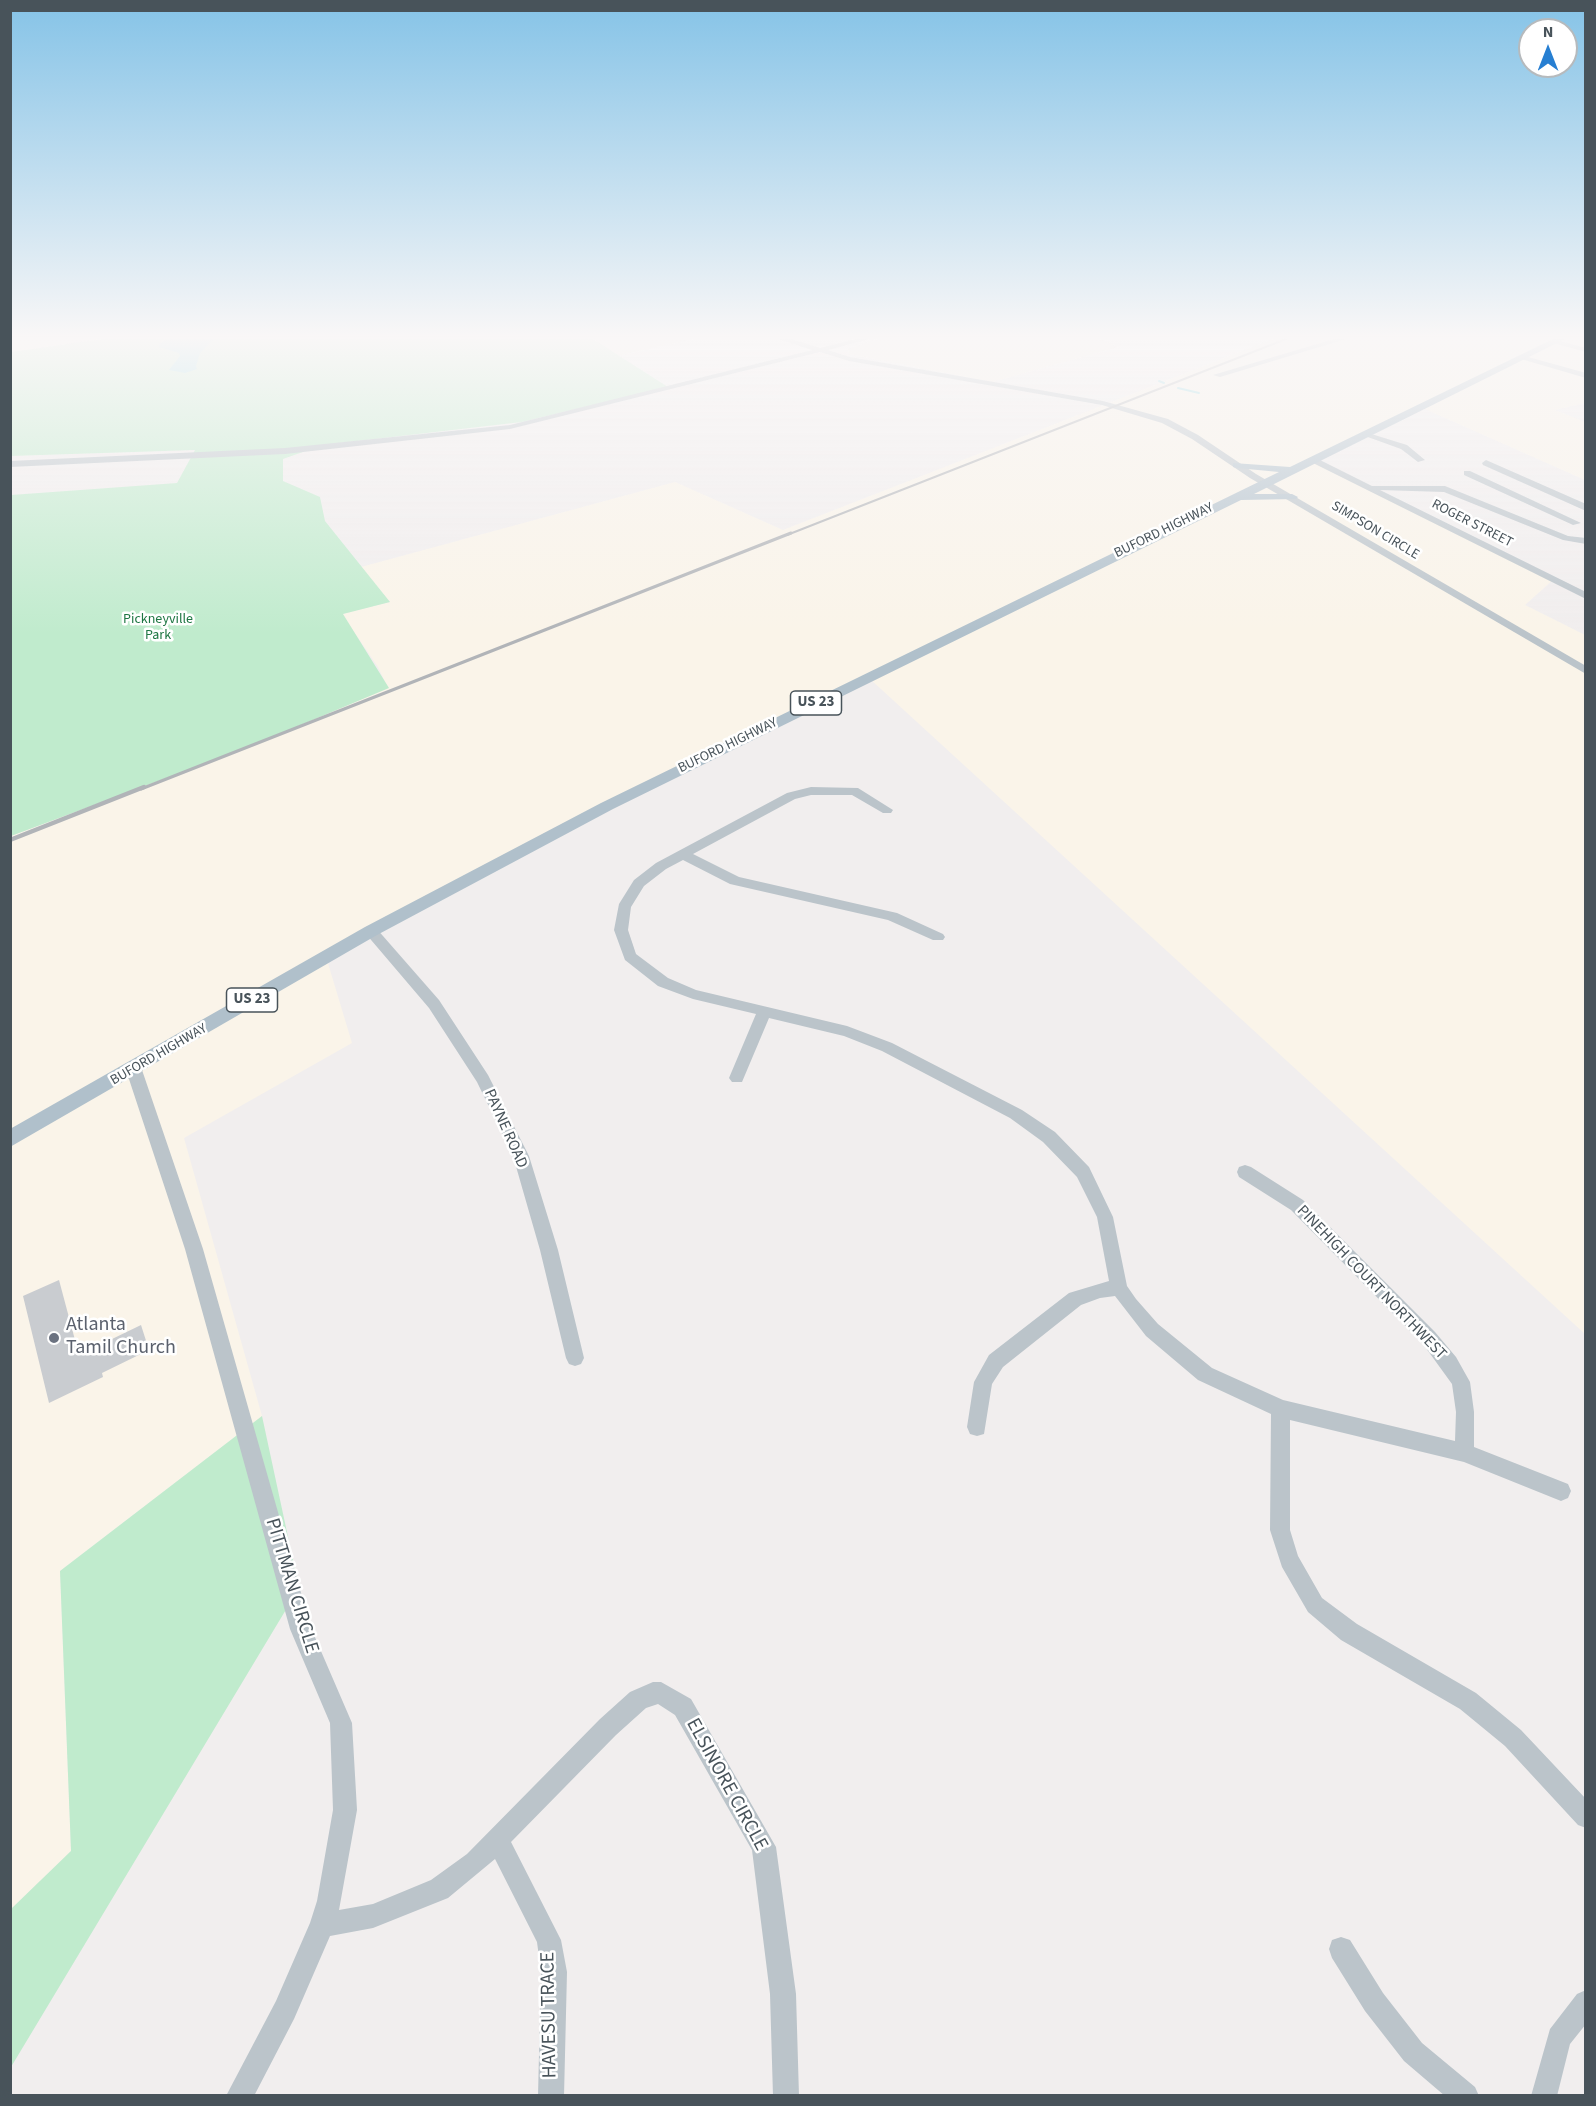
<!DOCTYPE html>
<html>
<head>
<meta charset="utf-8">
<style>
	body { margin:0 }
	#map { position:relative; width:1596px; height:2106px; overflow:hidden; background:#f1eeee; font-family:"Source Sans 3",sans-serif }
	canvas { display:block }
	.frame { position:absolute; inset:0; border:12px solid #48535a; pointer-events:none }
	.north { position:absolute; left:1518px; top:18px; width:60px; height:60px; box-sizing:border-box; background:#fff; border:2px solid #b6babd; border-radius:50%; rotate:0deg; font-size:16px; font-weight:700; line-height:24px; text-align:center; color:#48535a }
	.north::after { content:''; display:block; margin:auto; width:21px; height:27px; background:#277fd2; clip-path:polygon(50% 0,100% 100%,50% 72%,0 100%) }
</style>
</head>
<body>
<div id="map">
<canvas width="1596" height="2106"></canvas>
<div class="frame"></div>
<div class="north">N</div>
</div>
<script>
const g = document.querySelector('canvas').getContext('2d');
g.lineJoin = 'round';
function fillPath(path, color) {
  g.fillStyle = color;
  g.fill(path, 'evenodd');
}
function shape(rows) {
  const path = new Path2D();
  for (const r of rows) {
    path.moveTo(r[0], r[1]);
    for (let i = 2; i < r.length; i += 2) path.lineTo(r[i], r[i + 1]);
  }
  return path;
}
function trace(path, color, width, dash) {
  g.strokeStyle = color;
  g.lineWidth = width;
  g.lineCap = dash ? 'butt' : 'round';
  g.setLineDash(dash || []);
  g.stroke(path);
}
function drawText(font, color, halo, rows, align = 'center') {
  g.font = font + ' "Source Sans 3",sans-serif';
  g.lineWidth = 5;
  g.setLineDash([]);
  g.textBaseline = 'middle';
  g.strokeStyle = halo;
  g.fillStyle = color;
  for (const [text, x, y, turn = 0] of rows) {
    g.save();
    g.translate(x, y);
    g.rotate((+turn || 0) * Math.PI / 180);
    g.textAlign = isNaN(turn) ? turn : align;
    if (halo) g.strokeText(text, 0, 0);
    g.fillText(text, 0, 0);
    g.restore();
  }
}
const commercial = shape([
	[11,339,102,339,11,352],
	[593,339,693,339,617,356],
	[877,339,1100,339,1118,347,992,382,849,354,848,349],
	[1273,339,1585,339,1585,403,1555,410,1585,422,1585,480,1425,409,1312,458,1554,579,1525,605,1585,635,1585,1334,870,679,515,855,327,960,352,1043,184,1138,262,1416,60,1571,71,1851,11,1909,11,836,241,750,388,688,378,667,342,614,390,602,361,567,675,482,783,530]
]);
const green = shape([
	[102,339,593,339,668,387,522,422,323,445,283,459,283,481,320,497,325,521,390,602,343,614,389,688,241,750,11,836,11,495,177,483,195,450,11,456,11,352],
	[262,1416,299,1588,11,2067,11,1909,71,1851,60,1571]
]);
const water = shape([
	[167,339,214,339,200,353,196,366,197,369,185,373,169,370,180,356,179,353,159,347,159,344]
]);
const stream = shape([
	[1159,381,1164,383],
	[1178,388,1199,393]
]);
const building = shape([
	[59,1280,79,1355,141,1325,149,1350,102,1373,103,1377,49,1403,23,1296]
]);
const minor = shape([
	[779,339,791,339,820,348,856,339,869,339,828,350,850,357,1103,401,1168,419,1198,435,1256,474,1586,666,1586,674,1250,478,1192,439,1162,423,1102,405,849,361,820,352,510,429,285,454,10,467,10,461,285,448,510,425,812,350,779,339],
	[1334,339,1346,339,1220,377,1213,375,1334,339],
	[1553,339,1586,348,1586,352,1553,343,1553,339],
	[1521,355,1586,373,1586,378,1521,359,1521,355],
	[1365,432,1407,445,1425,460,1418,462,1401,449,1365,436,1365,432],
	[1314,457,1372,486,1445,486,1568,536,1586,538,1586,544,1563,540,1444,492,1380,490,1586,592,1586,599,1311,462,1310,460,1314,457],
	[1486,460,1586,504,1586,511,1483,465,1482,463,1486,460],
	[1464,471,1470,471,1581,523,1573,525,1464,475,1464,471],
	[811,787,858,788,893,810,891,813,883,813,852,795,811,795,795,799,693,854,739,877,897,913,943,934,945,937,943,940,933,940,888,920,730,884,683,860,666,869,644,886,631,907,628,930,636,954,668,978,696,990,847,1026,892,1043,1022,1110,1055,1132,1089,1167,1113,1217,1127,1286,1136,1299,1158,1324,1212,1368,1283,1400,1455,1441,1456,1412,1452,1384,1423,1344,1291,1210,1239,1177,1237,1172,1239,1167,1245,1165,1251,1167,1303,1200,1435,1332,1456,1357,1470,1382,1474,1412,1474,1447,1568,1484,1571,1491,1568,1498,1561,1501,1464,1462,1290,1420,1290,1530,1298,1556,1322,1598,1357,1624,1476,1693,1521,1730,1586,1799,1586,1828,1578,1825,1505,1746,1460,1709,1341,1640,1308,1612,1282,1567,1270,1530,1271,1414,1198,1380,1146,1336,1115,1296,1100,1298,1081,1305,1003,1367,992,1384,984,1434,977,1436,970,1434,967,1427,974,1382,989,1355,1069,1293,1109,1281,1097,1217,1077,1177,1043,1142,1010,1118,882,1051,844,1036,769,1018,742,1082,732,1082,729,1078,756,1014,693,999,658,986,625,960,614,930,619,904,634,880,656,863,787,793,811,787],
	[371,926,376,928,439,1000,488,1075,529,1156,558,1250,584,1358,581,1364,575,1366,569,1364,566,1358,540,1250,513,1156,477,1082,429,1008,366,934,364,931,371,926],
	[134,1064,139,1066,142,1070,203,1249,311,1628,352,1723,357,1810,339,1910,373,1904,431,1880,467,1854,600,1719,630,1692,653,1682,661,1682,691,1699,776,1847,796,1994,799,2096,773,2096,770,1994,752,1850,675,1715,658,1704,646,1708,616,1735,511,1842,561,1940,567,1972,564,2096,538,2096,541,1972,537,1942,495,1859,448,1898,373,1928,330,1936,294,2019,254,2096,226,2096,276,2001,310,1923,317,1901,333,1810,330,1723,290,1629,185,1249,126,1070,129,1066,134,1064],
	[1341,1937,1350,1940,1383,1993,1422,2043,1475,2087,1479,2096,1445,2096,1404,2061,1365,2011,1332,1958,1329,1949,1332,1940,1341,1937],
	[1586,1990,1586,2024,1570,2044,1557,2096,1531,2096,1550,2029,1577,1994,1586,1990]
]);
const major = shape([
	[1553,339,1565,339,1254,494,1292,494,1298,497,1296,499,1241,500,613,809,377,935,10,1147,10,1129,365,927,601,803,1279,472,1237,468,1233,467,1233,463,1290,467,1553,339]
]);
const railFar2 = shape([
	[787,535,1286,339]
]);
const railFar1 = shape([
	[141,789,791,533]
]);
const rail = shape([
	[10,840,144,787]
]);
const markers = [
	[54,1338,6,"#6b7280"]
];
const farStreetnames = [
	["ROGER STREET",1472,524,27],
	["BUFORD HIGHWAY",1164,531,-26],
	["SIMPSON CIRCLE",1375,531,31],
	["BUFORD HIGHWAY",728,746,-26],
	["BUFORD HIGHWAY",159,1055,-30]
];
const farParknames = [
	["Pickneyville",158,620],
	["Park",158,636]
];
const shields = [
	[816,703,51],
	[252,1000,51]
];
const shieldNames = [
	["US 23",816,703],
	["US 23",252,1000]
];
const streetNames = [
	["PAYNE ROAD",505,1129,66],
	["PINEHIGH COURT NORTHWEST",1371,1283,46]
];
const nearWorshipnames = [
	["Atlanta",66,1326],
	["Tamil Church",66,1349]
];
const nearStreetnames = [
	["PITTMAN CIRCLE",291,1586,73],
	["ELSINORE CIRCLE",726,1785,61],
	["HAVESU TRACE",550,2015,-91]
];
fillPath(commercial, '#faf4e9');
fillPath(green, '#c0ebcd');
fillPath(water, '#90dae5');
trace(stream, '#90dae5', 2);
fillPath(building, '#c9ccd0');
fillPath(minor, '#bbc4ca');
fillPath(major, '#b0c0cb');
trace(railFar2, '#b1b4b8', 2);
trace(railFar1, '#b1b4b8', 3);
trace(rail, '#b1b4b8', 4.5);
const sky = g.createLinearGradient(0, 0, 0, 634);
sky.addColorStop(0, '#85c3e7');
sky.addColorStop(0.53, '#f9f7f7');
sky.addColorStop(1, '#f9f7f700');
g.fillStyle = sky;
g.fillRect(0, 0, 1596, 634);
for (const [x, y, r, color] of markers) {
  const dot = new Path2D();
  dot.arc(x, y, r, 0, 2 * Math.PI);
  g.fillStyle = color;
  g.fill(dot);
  trace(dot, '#fff', 2);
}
drawText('14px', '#48535a', '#fff', farStreetnames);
drawText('14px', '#1e7643', '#fff', farParknames);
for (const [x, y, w] of shields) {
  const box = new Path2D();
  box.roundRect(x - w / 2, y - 12, w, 24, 4.5);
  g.fillStyle = '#fff';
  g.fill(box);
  trace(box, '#48535a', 1.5);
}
drawText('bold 15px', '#48535a', null, shieldNames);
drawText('16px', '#48535a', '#fff', streetNames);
drawText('20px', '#5b616d', '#fff', nearWorshipnames, 'left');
drawText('20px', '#48535a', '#fff', nearStreetnames);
</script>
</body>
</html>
